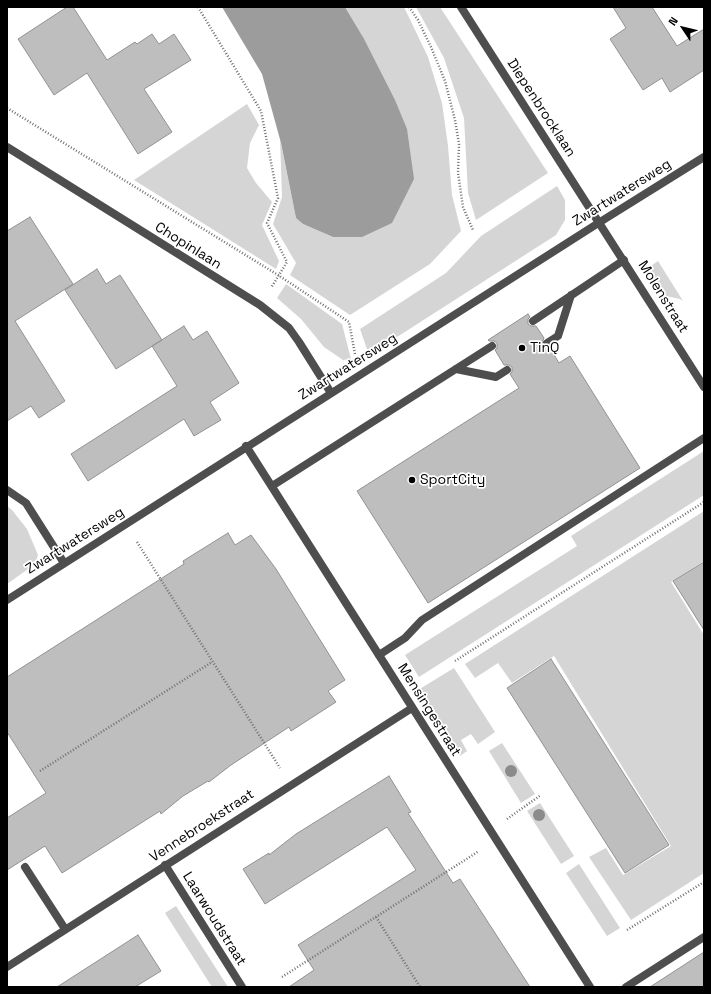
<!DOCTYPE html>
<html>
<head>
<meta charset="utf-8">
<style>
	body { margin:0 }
	#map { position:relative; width:711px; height:994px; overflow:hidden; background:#fff; font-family:"Space Grotesk",sans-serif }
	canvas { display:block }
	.frame { position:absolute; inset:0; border:8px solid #000; pointer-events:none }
	.north { position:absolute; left:663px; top:8px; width:40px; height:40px; -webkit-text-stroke:3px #fff; paint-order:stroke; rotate:305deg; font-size:11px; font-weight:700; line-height:16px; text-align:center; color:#000 }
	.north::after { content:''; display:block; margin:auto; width:14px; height:18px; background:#000; clip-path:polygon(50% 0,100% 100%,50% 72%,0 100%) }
</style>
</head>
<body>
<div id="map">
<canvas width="711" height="994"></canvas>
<div class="frame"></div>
<div class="north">N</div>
</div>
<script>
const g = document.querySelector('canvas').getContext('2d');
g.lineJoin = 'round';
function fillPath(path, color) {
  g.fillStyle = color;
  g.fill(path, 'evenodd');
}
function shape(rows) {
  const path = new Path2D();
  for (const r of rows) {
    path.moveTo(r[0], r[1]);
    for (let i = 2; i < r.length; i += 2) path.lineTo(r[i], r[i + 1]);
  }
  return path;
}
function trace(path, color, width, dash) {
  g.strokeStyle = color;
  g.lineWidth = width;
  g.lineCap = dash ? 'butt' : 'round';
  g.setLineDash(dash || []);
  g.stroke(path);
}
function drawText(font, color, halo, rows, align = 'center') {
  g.font = font + ' "Space Grotesk",sans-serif';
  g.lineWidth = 3.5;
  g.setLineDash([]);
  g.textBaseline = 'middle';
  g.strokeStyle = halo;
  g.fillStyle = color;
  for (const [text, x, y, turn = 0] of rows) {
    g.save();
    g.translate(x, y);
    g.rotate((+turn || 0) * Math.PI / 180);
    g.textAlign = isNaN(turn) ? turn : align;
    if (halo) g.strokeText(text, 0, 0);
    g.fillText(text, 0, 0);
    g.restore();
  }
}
const green = shape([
	[345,7,404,7,428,57,442,103,448,146,452,195,461,231,430,264,350,315,290,275,296,263,273,224,282,197,280,139,296,218,303,224,333,237,363,37],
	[416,7,440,7,548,173,476,220,468,193,464,118,444,58],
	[247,104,259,125,250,143,247,168,256,183,272,202,262,225,279,261,276,269,134,180],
	[557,186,565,200,565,220,556,235,369,355,360,329,446,273,481,236],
	[658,261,683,301,680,299,666,296,662,291,648,268],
	[286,284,342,324,351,359,343,360,324,347,301,319,277,298],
	[704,451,704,458,703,459,704,461,704,495,419,677,405,655,577,546,571,536],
	[7,506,12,510,27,529,38,555,35,564,7,584],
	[704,511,704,561,671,582,704,635,704,873,631,920,589,857,606,848,623,875,671,846,554,656,512,683,498,663,475,678,465,664],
	[454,668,495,732,478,744,471,734,461,740,467,751,460,756,418,690],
	[502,743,535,794,521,803,489,751],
	[540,803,574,856,561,864,527,811],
	[579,864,620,928,607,936,566,873],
	[176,906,228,987,212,987,165,913]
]);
const water = shape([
	[222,7,345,7,363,37,395,100,407,129,414,179,392,223,362,237,333,237,303,224,296,218,281,143,262,74]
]);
const building = shape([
	[67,7,73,7,107,60,135,42,137,44,152,34,159,44,174,34,191,60,144,89,172,132,138,154,87,73,54,95,18,39,67,7],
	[613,7,652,7,677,46,704,29,704,70,670,92,662,78,643,90,610,39,626,28,613,7],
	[30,217,73,284,15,321,65,401,39,418,31,406,7,421,7,231,30,217],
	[97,269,106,284,120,275,162,340,116,369,65,290,97,269],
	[528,314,530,317,528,319,528,324,531,326,536,326,544,338,542,343,543,346,547,348,550,348,559,363,570,356,640,468,428,603,357,491,519,388,510,374,512,372,512,367,509,365,504,365,495,350,497,348,497,343,494,341,489,341,488,340,528,314],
	[184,326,193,340,207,331,239,383,210,402,221,420,194,436,184,419,88,481,71,454,177,386,152,346,184,326],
	[228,533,235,545,251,535,276,569,345,680,328,691,336,702,291,731,289,727,231,765,209,782,208,781,183,796,161,814,160,811,62,873,45,846,7,870,7,818,46,793,7,732,7,677,184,564,183,561,228,533],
	[704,562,704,630,673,581,704,562],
	[551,659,669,845,625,873,507,688,551,659],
	[389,776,411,812,408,813,453,883,460,879,530,987,289,987,314,970,298,945,416,870,387,827,265,904,243,869,269,853,269,855,296,834,389,776],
	[138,935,161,971,135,987,57,987,138,935],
	[704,952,704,987,650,987,704,952]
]);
const path = shape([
	[198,7,261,111,278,198,267,223,287,262,271,288],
	[409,7,418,20,431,47,445,81,455,120,459,144,458,173,463,207,473,230],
	[7,108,278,275,349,322,355,354],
	[137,542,280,768],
	[455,661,704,502],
	[40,771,212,662],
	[507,819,541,795],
	[376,917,420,987],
	[627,930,704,882],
	[282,977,479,851]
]);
const service = shape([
	[533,321,624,260],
	[547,343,558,336,571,295],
	[456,369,496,377,507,370],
	[272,486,492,346],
	[379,655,405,638,422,620,704,438],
	[25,867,65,929],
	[626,987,704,937]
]);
const minor = shape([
	[7,147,260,305,289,328,299,342,331,393],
	[246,446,590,987],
	[7,490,26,503,64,563],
	[7,600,600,222,704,157],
	[165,865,242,987],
	[7,967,412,708]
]);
const tertiary = shape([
	[461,7,704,387]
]);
const trees = [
	[511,771],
	[539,815]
];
const markers = [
	[522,348,4,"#000"],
	[412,480,4,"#000"]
];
const streetNames = [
	["Diepenbrocklaan",541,108,57],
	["Zwartwatersweg",622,193,-32],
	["Chopinlaan",188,246,32],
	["Molenstraat",663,297,58],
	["Zwartwatersweg",348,367,-32],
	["Zwartwatersweg",75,541,-32],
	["Mensingestraat",429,710,58],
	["Vennebroekstraat",202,826,-33],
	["Laarwoudstraat",214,919,58]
];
const poiNames = [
	["TinQ",530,348],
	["SportCity",420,480]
];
fillPath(green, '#d5d5d5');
fillPath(water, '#9c9c9c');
fillPath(building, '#bebebe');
trace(building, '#929292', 1);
trace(path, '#707070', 2.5, [1, 2]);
trace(service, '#4e4e4e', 8);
trace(minor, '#4e4e4e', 8);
trace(tertiary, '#4e4e4e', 8);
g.fillStyle = '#8b8b8b';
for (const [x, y] of trees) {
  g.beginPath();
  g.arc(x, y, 6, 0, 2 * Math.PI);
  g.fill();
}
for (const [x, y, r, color] of markers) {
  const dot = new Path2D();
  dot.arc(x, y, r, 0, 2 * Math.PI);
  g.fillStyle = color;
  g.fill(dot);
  trace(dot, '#fff', 1.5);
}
drawText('14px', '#000', '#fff', streetNames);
drawText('14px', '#000', '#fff', poiNames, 'left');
</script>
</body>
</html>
